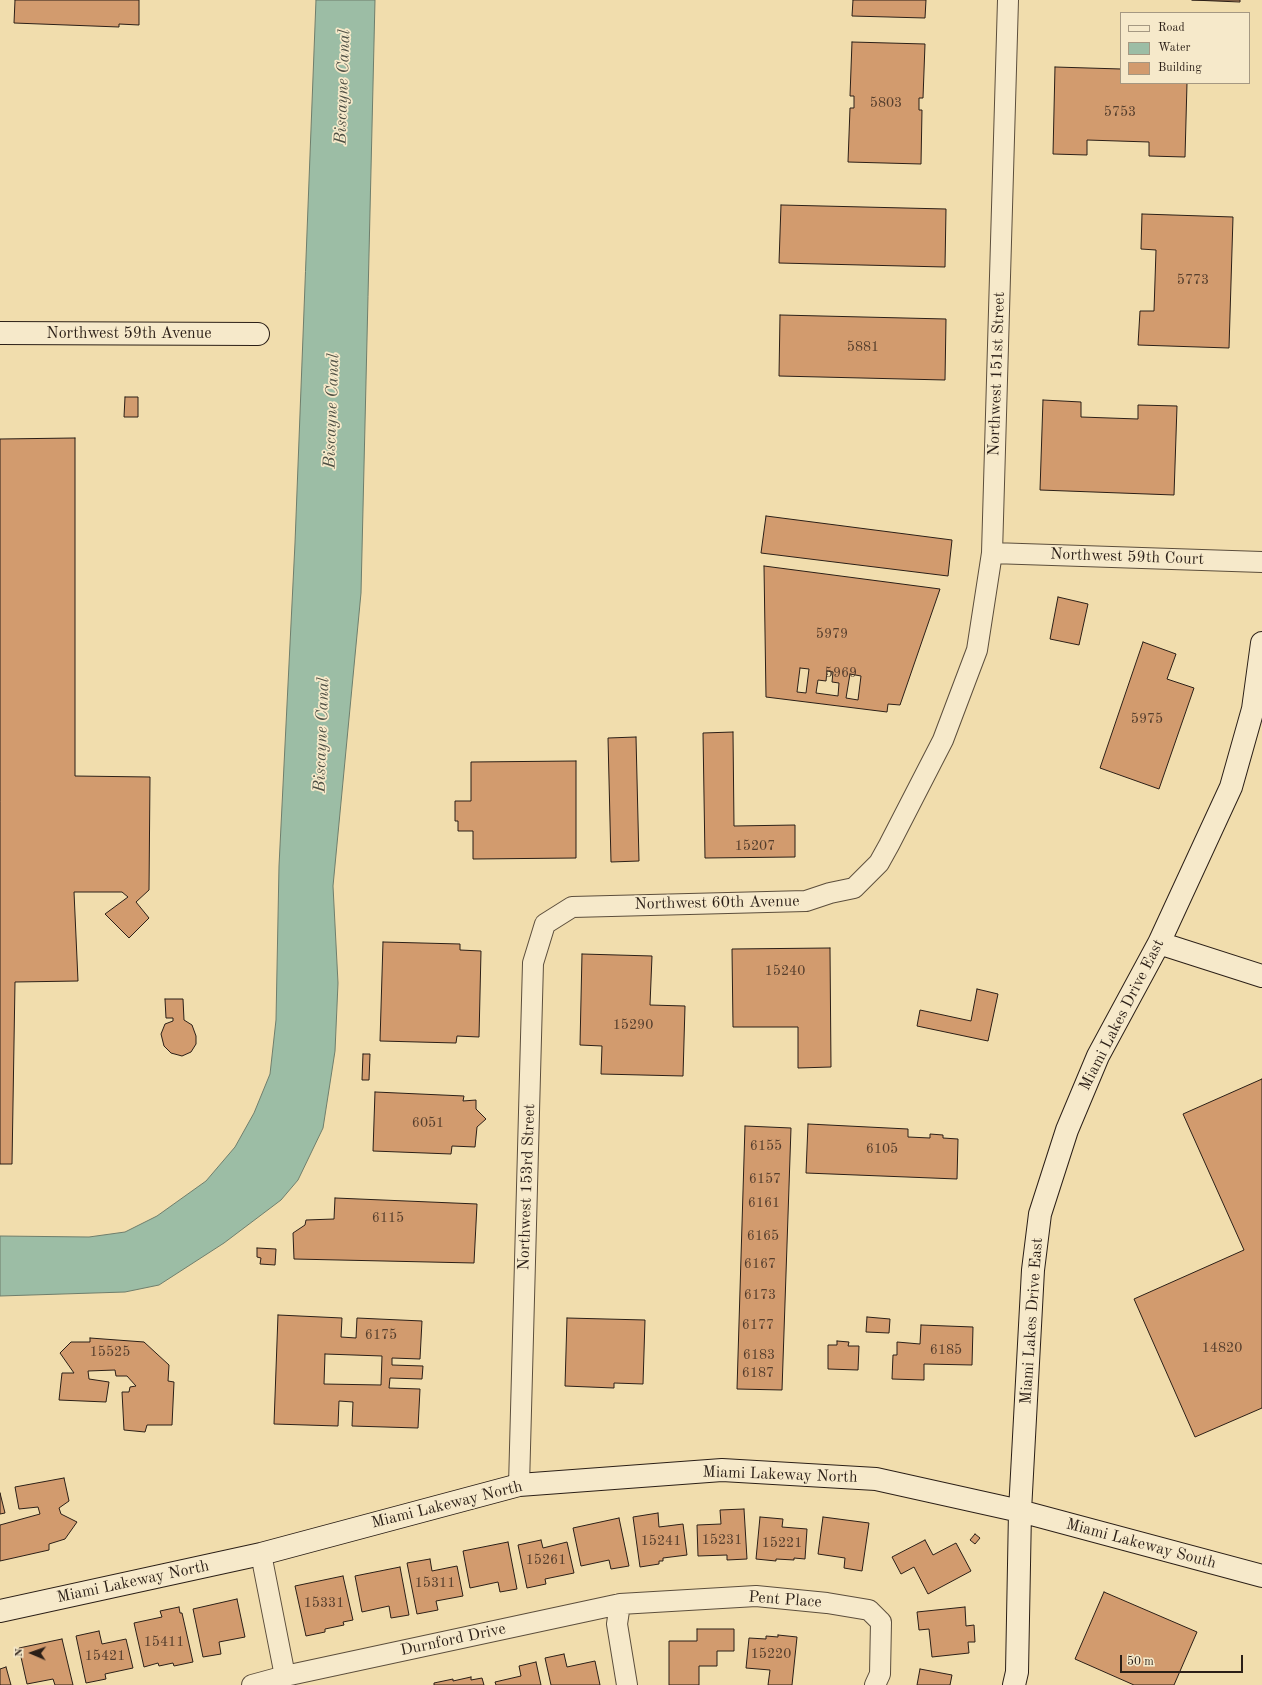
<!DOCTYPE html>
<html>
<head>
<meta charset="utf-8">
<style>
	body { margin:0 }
	#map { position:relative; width:1262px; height:1685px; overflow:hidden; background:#f1ddad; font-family:"Old Standard TT",serif }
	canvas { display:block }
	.legend { position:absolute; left:1120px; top:12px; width:130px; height:72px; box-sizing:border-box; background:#f6e9ca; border:1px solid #a59882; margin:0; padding:5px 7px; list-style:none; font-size:12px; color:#2b1f17 }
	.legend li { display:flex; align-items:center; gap:8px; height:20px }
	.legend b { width:20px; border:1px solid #a59882 }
	.north { position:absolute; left:12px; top:1633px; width:40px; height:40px; -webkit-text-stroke:3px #f6e9ca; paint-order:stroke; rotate:272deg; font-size:11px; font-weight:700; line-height:16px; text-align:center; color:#2b1f17 }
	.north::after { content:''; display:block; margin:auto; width:14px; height:18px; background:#2b1f17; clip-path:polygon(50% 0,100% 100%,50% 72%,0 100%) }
	.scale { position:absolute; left:1120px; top:1655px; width:123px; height:18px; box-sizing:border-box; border:2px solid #2b1f17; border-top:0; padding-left:5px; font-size:12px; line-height:14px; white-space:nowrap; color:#2b1f17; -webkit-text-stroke:3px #f6e9ca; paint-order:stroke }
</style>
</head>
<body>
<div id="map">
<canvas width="1262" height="1685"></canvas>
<ul class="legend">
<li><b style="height:5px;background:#f6e9ca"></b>Road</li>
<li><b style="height:11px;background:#9cbda5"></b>Water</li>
<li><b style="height:11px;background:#d29b6e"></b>Building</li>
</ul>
<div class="north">N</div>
<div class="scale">50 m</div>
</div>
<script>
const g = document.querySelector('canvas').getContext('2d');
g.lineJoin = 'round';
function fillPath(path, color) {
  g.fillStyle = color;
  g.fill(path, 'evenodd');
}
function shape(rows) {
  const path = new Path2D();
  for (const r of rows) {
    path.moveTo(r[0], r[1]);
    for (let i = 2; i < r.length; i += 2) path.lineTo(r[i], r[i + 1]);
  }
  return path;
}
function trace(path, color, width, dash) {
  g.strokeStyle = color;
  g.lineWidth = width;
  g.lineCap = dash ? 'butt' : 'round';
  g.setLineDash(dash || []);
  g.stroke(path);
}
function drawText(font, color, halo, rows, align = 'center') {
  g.font = font + ' "Old Standard TT",serif';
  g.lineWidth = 3.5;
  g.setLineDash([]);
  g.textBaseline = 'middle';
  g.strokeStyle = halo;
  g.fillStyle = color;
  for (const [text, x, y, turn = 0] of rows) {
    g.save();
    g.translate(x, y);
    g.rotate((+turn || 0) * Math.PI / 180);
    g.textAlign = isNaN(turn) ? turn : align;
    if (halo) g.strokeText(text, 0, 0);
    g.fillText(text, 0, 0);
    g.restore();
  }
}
const water = shape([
	[316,0,375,0,361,593,333,886,338,983,335,1051,323,1128,298,1180,281,1200,224,1243,159,1285,125,1292,0,1296,0,1236,89,1237,125,1232,157,1216,206,1181,235,1147,254,1113,270,1074,276,1020,279,866,295,543,316,0]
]);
const building = shape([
	[15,0,139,0,139,25,119,24,119,27,14,23,15,0],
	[853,0,926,0,925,18,852,16,853,0],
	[1192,0,1240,0,1240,2,1192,0],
	[852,42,925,44,923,98,919,98,919,110,922,110,921,164,848,162,850,108,854,108,854,96,850,96,852,42],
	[1055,67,1121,69,1121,83,1187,83,1185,157,1149,156,1149,142,1087,140,1087,155,1053,154,1055,67],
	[781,205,946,209,945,267,779,263,781,205],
	[1142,214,1233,217,1229,348,1138,345,1140,311,1154,311,1156,250,1141,249,1142,214],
	[780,315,946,319,945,380,779,376,780,315],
	[125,397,138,397,138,417,124,417,125,397],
	[1043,400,1081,402,1081,417,1138,419,1138,405,1177,406,1174,495,1040,490,1043,400],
	[75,438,75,776,150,777,149,890,136,902,149,918,129,938,105,914,128,897,122,892,74,892,78,981,15,982,12,1164,0,1164,0,439,75,438],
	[766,516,952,540,948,576,761,553,766,516],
	[764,566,940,589,900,705,888,704,887,712,766,697,764,566],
	[800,668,809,669,806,693,797,692,800,668],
	[827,671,833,672,832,682,839,683,838,696,816,693,818,680,826,681,827,671],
	[850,674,861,676,858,700,846,698,850,674],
	[1058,597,1088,604,1079,645,1050,639,1058,597],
	[1143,642,1176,654,1167,679,1194,688,1159,789,1100,768,1143,642],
	[733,732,734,826,795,825,795,857,705,858,703,733,733,732],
	[636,737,639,861,611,862,608,738,636,737],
	[576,761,576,858,473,859,473,831,458,831,458,821,455,821,455,801,471,801,471,762,576,761],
	[383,942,460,944,460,950,481,951,479,1037,457,1036,456,1043,380,1041,383,942],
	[830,948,831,1067,798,1068,798,1027,733,1027,732,949,830,948],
	[582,954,652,956,650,1005,685,1006,683,1076,601,1074,602,1046,580,1045,582,954],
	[977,989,998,994,988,1041,917,1026,920,1010,971,1021,977,989],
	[165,999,183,999,184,1020,192,1025,196,1036,196,1044,191,1052,182,1056,171,1053,164,1046,161,1034,165,1024,173,1021,173,1018,166,1018,165,999],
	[363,1054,370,1054,369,1080,362,1080,363,1054],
	[1262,1079,1262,1408,1195,1437,1134,1299,1244,1250,1183,1114,1262,1079],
	[375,1092,464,1096,463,1101,476,1100,476,1109,486,1119,477,1127,475,1147,452,1146,451,1154,373,1151,375,1092],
	[808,1124,908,1129,908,1137,930,1138,930,1134,943,1135,943,1138,958,1139,957,1179,806,1173,808,1124],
	[745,1126,791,1128,782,1390,737,1389,745,1126],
	[335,1198,477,1204,474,1263,294,1259,293,1233,305,1225,306,1220,334,1219,335,1198],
	[257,1248,276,1249,275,1265,260,1264,261,1258,257,1257,257,1248],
	[278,1315,342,1318,341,1337,356,1338,357,1318,422,1321,420,1359,392,1358,392,1365,423,1366,422,1379,390,1378,389,1388,420,1389,418,1428,352,1426,353,1402,339,1401,338,1426,274,1424,278,1315],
	[325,1354,382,1356,381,1385,324,1384,325,1354],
	[867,1317,890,1319,889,1333,866,1332,867,1317],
	[567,1318,645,1320,643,1384,614,1383,614,1388,565,1386,567,1318],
	[921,1325,973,1327,972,1365,924,1364,924,1380,892,1379,893,1355,897,1355,897,1342,920,1344,921,1325],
	[90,1338,144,1342,169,1365,168,1381,174,1382,172,1425,147,1425,145,1432,124,1430,122,1392,129,1392,130,1387,136,1386,127,1376,116,1376,115,1370,88,1371,89,1379,109,1382,106,1402,59,1400,62,1373,74,1373,60,1353,71,1342,90,1342,90,1338],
	[837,1341,849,1342,848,1346,859,1346,858,1370,828,1369,828,1345,837,1345,837,1341],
	[64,1478,69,1501,59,1508,61,1514,77,1522,65,1539,49,1544,49,1550,0,1561,0,1525,40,1514,38,1507,19,1509,15,1487,64,1478],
	[0,1493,5,1513,0,1514,0,1493],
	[744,1509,747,1559,727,1560,727,1555,698,1556,697,1525,721,1524,720,1510,744,1509],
	[658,1513,659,1527,683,1524,687,1555,663,1558,663,1561,659,1561,659,1564,640,1567,633,1517,658,1513],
	[760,1517,783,1519,782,1527,807,1529,805,1559,794,1558,794,1560,776,1559,776,1561,756,1559,760,1517],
	[823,1517,869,1523,862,1571,844,1568,845,1558,818,1554,823,1517],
	[619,1518,629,1566,611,1569,609,1560,581,1566,573,1528,619,1518],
	[975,1534,980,1538,975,1544,970,1540,975,1534],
	[541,1540,543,1548,567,1542,574,1573,545,1579,546,1584,527,1588,518,1545,541,1540],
	[925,1540,933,1555,956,1543,971,1571,928,1594,914,1567,901,1574,892,1557,925,1540],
	[508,1542,517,1589,500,1592,498,1582,470,1588,463,1551,508,1542],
	[430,1559,432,1571,457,1566,463,1596,436,1601,438,1610,417,1614,407,1563,430,1559],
	[400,1567,409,1615,391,1618,389,1606,362,1612,355,1576,400,1567],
	[343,1576,353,1620,343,1622,344,1625,325,1629,325,1632,306,1636,295,1586,343,1576],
	[1104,1592,1197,1632,1174,1685,1134,1685,1075,1659,1104,1592],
	[237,1599,245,1637,219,1642,221,1654,203,1657,193,1609,237,1599],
	[179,1607,180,1613,182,1613,193,1662,174,1666,173,1663,159,1666,158,1663,144,1667,134,1623,162,1617,160,1611,179,1607],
	[965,1607,966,1626,974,1625,975,1642,968,1642,969,1653,932,1657,929,1629,919,1630,917,1612,965,1607],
	[697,1629,734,1629,734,1651,717,1651,717,1666,699,1666,699,1685,669,1685,669,1641,697,1641,697,1629],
	[99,1631,102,1644,126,1639,133,1668,105,1674,106,1679,86,1683,76,1636,99,1631],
	[778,1635,797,1637,792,1685,768,1685,770,1670,746,1668,749,1638,766,1639,766,1636,778,1637,778,1635],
	[62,1639,73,1685,55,1685,53,1679,27,1684,19,1648,62,1639],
	[564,1654,567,1667,595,1661,600,1685,551,1685,545,1658,564,1654],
	[536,1662,541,1685,496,1685,495,1682,521,1676,519,1666,536,1662],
	[6,1667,11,1685,0,1685,0,1669,6,1667],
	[920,1669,952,1675,950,1685,917,1685,920,1669],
	[471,1677,471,1680,482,1678,484,1685,434,1685,434,1683,453,1679,453,1681,471,1677]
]);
const street = shape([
	[992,553,1262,562],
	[519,1485,533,963,545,924,572,907,806,901,830,893,854,888,879,863,889,845,943,740,977,650,992,553,1008,0],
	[261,1554,285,1676],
	[620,1604,617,1624,627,1685],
	[252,1685,285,1676,620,1604,756,1596,827,1603,869,1610,881,1622,880,1674,875,1685]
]);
const secondary = shape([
	[0,333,258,334],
	[1159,943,1262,976],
	[0,1611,261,1554,519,1485,722,1470,876,1479,1020,1511,1262,1576],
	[1014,1685,1017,1672,1020,1511,1033,1270,1040,1214,1067,1130,1098,1056,1159,943,1231,787,1253,709,1262,643]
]);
const numberNames = [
	["5803",886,103],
	["5753",1120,112],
	["5773",1193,280],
	["5881",863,347],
	["5979",832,634],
	["5969",841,673],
	["5975",1147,719],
	["15207",755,846],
	["15240",785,971],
	["15290",633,1025],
	["6051",428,1123],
	["6155",766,1146],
	["6105",882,1149],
	["6157",765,1179],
	["6161",764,1203],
	["6115",388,1218],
	["6165",763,1236],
	["6167",760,1264],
	["6173",760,1295],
	["6177",758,1325],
	["6175",381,1335],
	["14820",1222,1348],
	["6185",946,1350],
	["15525",110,1352],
	["6183",759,1355],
	["6187",758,1373],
	["15231",722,1540],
	["15241",661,1541],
	["15221",782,1543],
	["15261",546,1560],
	["15311",435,1583],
	["15331",324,1603],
	["15411",164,1642],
	["15220",771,1654],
	["15421",105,1656]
];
const streetNames = [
	["Northwest 59th Avenue",129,334],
	["Northwest 151st Street",997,374,-88],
	["Northwest 59th Court",1127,557,2],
	["Northwest 60th Avenue",717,903,-1],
	["Miami Lakes Drive East",1122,1015,-63],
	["Northwest 153rd Street",527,1187,-88],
	["Miami Lakes Drive East",1032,1321,-86],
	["Miami Lakeway North",780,1475,2],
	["Miami Lakeway North",447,1505,-14],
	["Miami Lakeway South",1141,1544,15],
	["Miami Lakeway North",133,1582,-12],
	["Pent Place",785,1600,4],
	["Durnford Drive",453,1640,-12]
];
const waterNames = [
	["Biscayne Canal",343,87,-88],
	["Biscayne Canal",332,411,-88],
	["Biscayne Canal",322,735,-88]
];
fillPath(water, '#9cbda5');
trace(water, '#6f7e6c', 1);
fillPath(building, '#d29b6e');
trace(building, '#2b1f17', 1);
trace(street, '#5c4e3c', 22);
trace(secondary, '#2b1f17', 24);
trace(street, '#f6e9ca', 20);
trace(secondary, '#f6e9ca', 22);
drawText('14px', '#553e2d', null, numberNames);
drawText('16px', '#2b1f17', '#f6e9ca', streetNames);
drawText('italic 17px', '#4d4e42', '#f6e9ca', waterNames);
</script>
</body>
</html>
